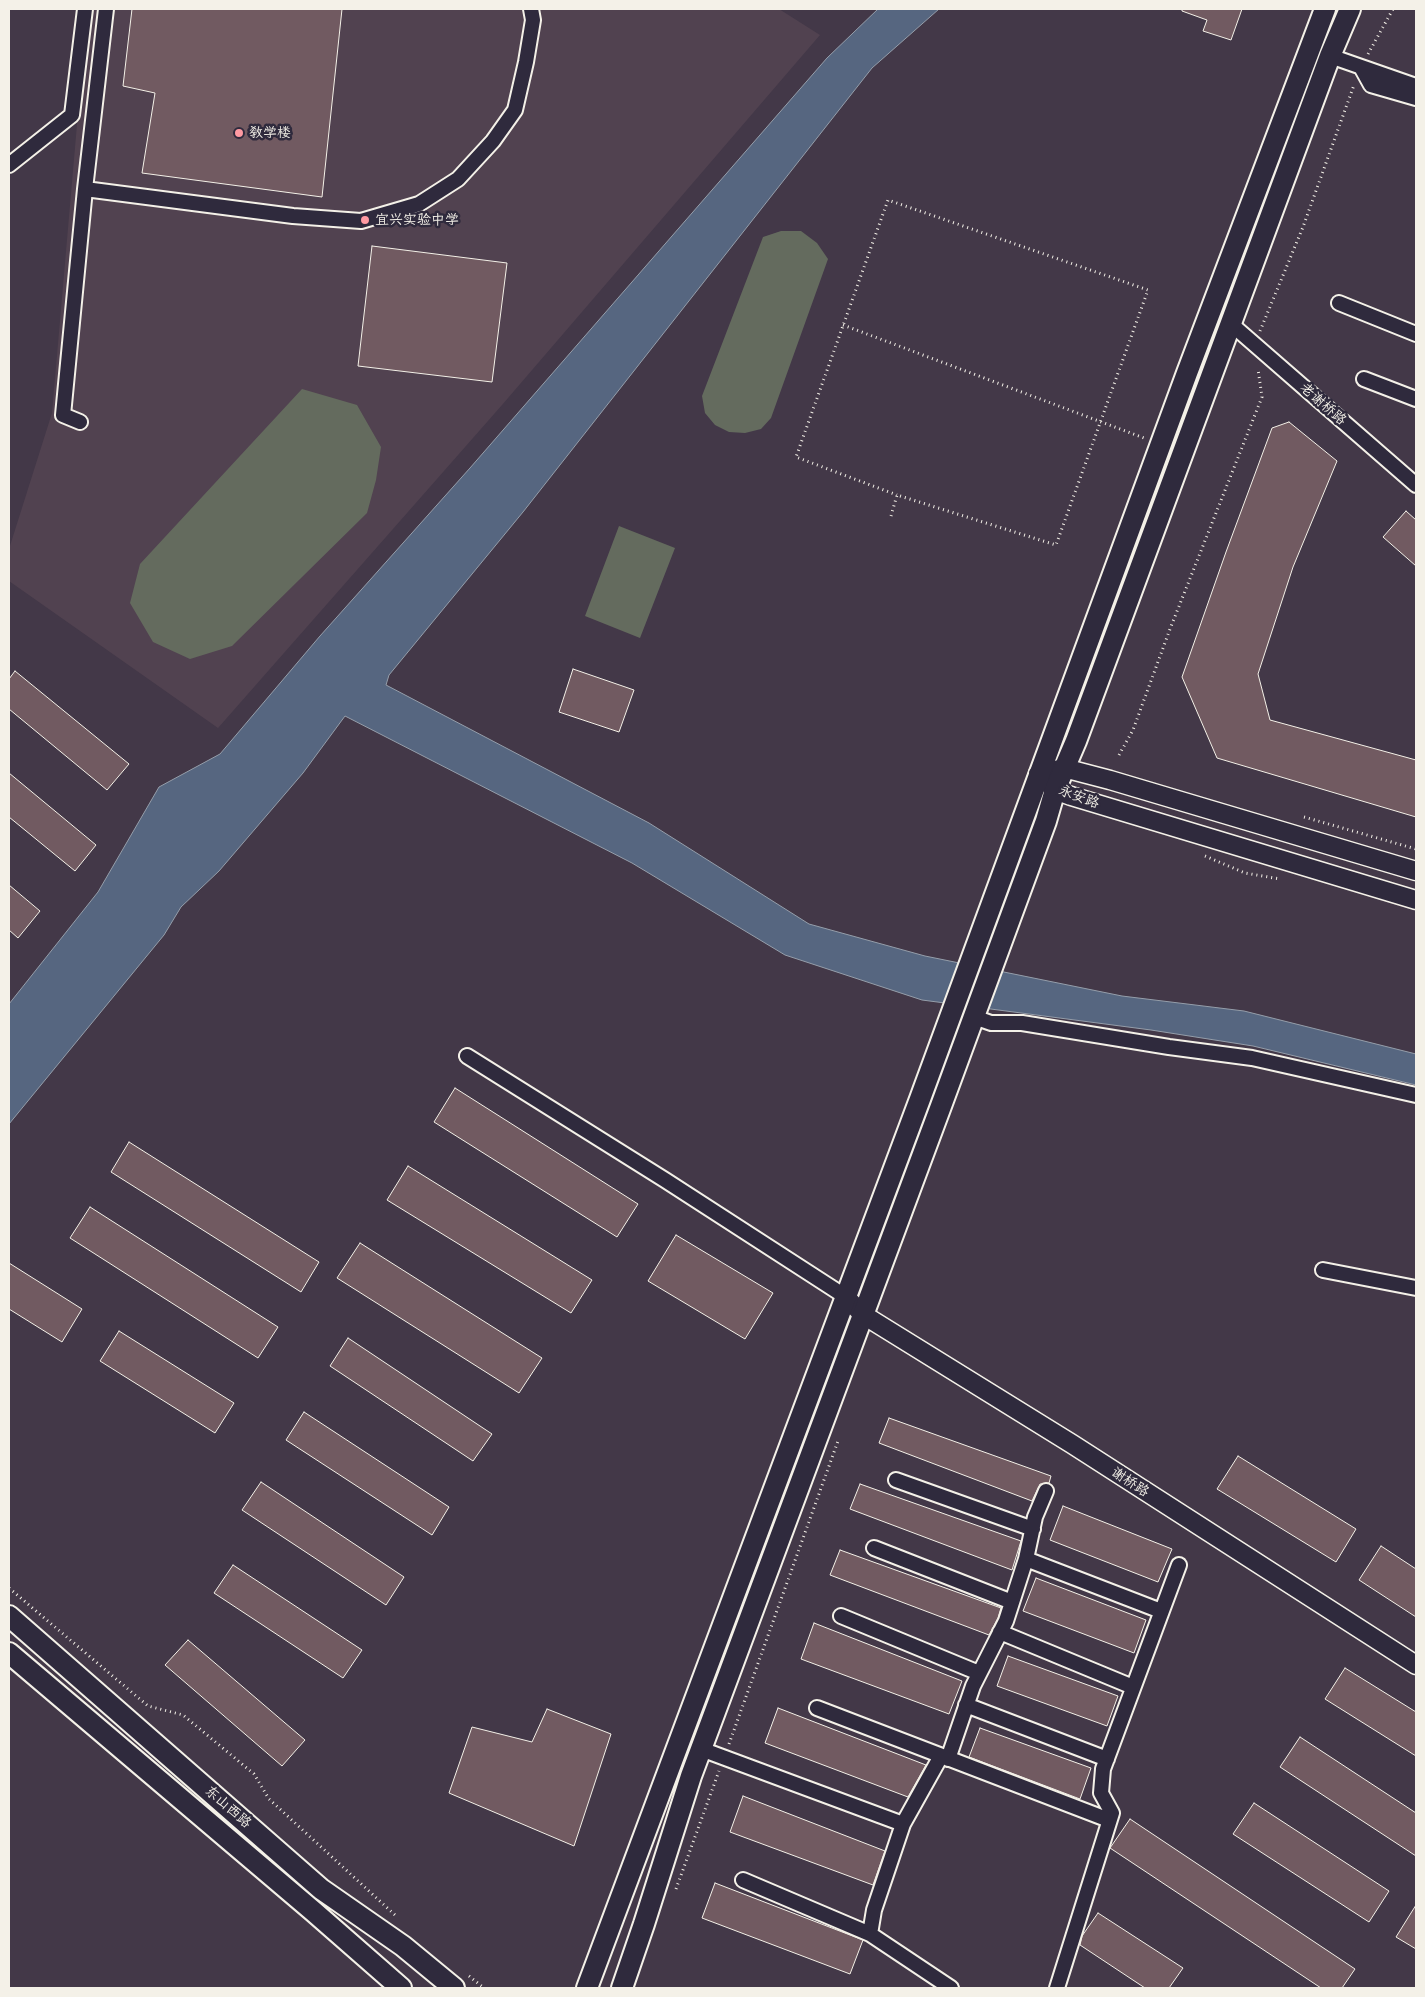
<!DOCTYPE html>
<html>
<head>
<meta charset="utf-8">
<style>
	body { margin:0 }
	#map { position:relative; width:1425px; height:1997px; overflow:hidden; background:#433848; font-family:Delius,sans-serif }
	canvas { display:block }
	.frame { position:absolute; inset:0; border:10px solid #f4f1e8; pointer-events:none }
</style>
</head>
<body>
<div id="map">
<canvas width="1425" height="1997"></canvas>
<div class="frame"></div>
</div>
<script>
const g = document.querySelector('canvas').getContext('2d');
g.lineJoin = 'round';
function fillPath(path, color) {
  g.fillStyle = color;
  g.fill(path, 'evenodd');
}
function shape(rows) {
  const path = new Path2D();
  for (const r of rows) {
    path.moveTo(r[0], r[1]);
    for (let i = 2; i < r.length; i += 2) path.lineTo(r[i], r[i + 1]);
  }
  return path;
}
function trace(path, color, width, dash) {
  g.strokeStyle = color;
  g.lineWidth = width;
  g.lineCap = dash ? 'butt' : 'round';
  g.setLineDash(dash || []);
  g.stroke(path);
}
function drawText(font, color, halo, rows, align = 'center') {
  g.font = font + ' Delius,"LXGW WenKai TC",sans-serif';
  g.lineWidth = 5;
  g.setLineDash([]);
  g.textBaseline = 'middle';
  g.strokeStyle = halo;
  g.fillStyle = color;
  for (const [text, x, y, turn = 0] of rows) {
    g.save();
    g.translate(x, y);
    g.rotate((+turn || 0) * Math.PI / 180);
    g.textAlign = isNaN(turn) ? turn : align;
    if (halo) g.strokeText(text, 0, 0);
    g.fillText(text, 0, 0);
    g.restore();
  }
}
const built = shape([
	[87,9,779,9,820,35,502,405,218,728,9,581,9,549,52,413]
]);
const green = shape([
	[781,231,801,231,817,243,828,259,771,418,761,429,745,433,729,432,715,425,705,413,702,396,763,237],
	[302,389,357,405,381,447,376,480,367,513,232,646,190,659,153,642,130,603,140,564],
	[619,526,675,548,640,638,585,616]
]);
const water = shape([
	[878,9,939,9,872,68,523,512,389,675,386,685,649,823,809,924,925,956,1122,996,1244,1011,1416,1054,1416,1085,1253,1046,1151,1030,922,1000,785,955,632,863,345,716,303,773,219,871,181,907,164,935,9,1124,9,1004,98,892,159,787,220,754,320,636,470,468,827,58,878,9]
]);
const building = shape([
	[132,9,342,9,322,197,142,173,155,93,123,86,132,9],
	[1182,9,1242,9,1231,40,1203,31,1207,20,1182,11,1182,9],
	[372,246,507,263,492,382,358,366,372,246],
	[1289,422,1337,461,1293,567,1258,674,1270,720,1416,760,1416,817,1217,758,1182,677,1226,552,1272,428,1289,422],
	[1406,511,1416,520,1416,566,1383,537,1406,511],
	[573,669,634,690,619,732,559,712,573,669],
	[15,671,129,764,107,790,9,709,9,679,15,671],
	[9,773,96,845,75,871,9,817,9,773],
	[9,885,40,911,18,938,9,930,9,885],
	[455,1088,638,1204,617,1237,434,1122,455,1088],
	[129,1142,319,1262,301,1292,111,1172,129,1142],
	[408,1166,592,1280,571,1313,387,1200,408,1166],
	[90,1207,278,1327,258,1358,70,1238,90,1207],
	[676,1235,773,1293,745,1339,648,1281,676,1235],
	[360,1243,542,1358,519,1393,337,1278,360,1243],
	[9,1263,82,1309,62,1342,9,1309,9,1263],
	[119,1331,234,1403,215,1433,100,1361,119,1331],
	[348,1338,492,1434,473,1461,330,1366,348,1338],
	[304,1412,449,1507,432,1535,286,1440,304,1412],
	[889,1418,1051,1476,1049,1483,1040,1484,1032,1501,879,1443,889,1418],
	[1238,1456,1356,1529,1336,1562,1217,1489,1238,1456],
	[261,1482,404,1577,386,1605,242,1510,261,1482],
	[860,1484,1021,1541,1012,1570,850,1509,860,1484],
	[1063,1506,1172,1549,1158,1582,1050,1540,1063,1506],
	[1381,1546,1416,1569,1416,1617,1359,1580,1381,1546],
	[840,1550,1001,1608,998,1618,989,1635,830,1575,840,1550],
	[233,1565,362,1650,343,1678,214,1593,233,1565],
	[1036,1578,1146,1620,1134,1653,1023,1611,1036,1578],
	[814,1623,962,1681,949,1714,801,1659,814,1623],
	[188,1640,305,1740,282,1766,165,1665,188,1640],
	[1008,1656,1118,1696,1107,1726,997,1686,1008,1656],
	[1345,1668,1416,1712,1416,1756,1325,1699,1345,1668],
	[778,1708,926,1765,908,1797,765,1743,778,1708],
	[547,1709,611,1734,574,1846,449,1793,472,1727,532,1742,547,1709],
	[980,1728,1091,1768,1080,1799,969,1757,980,1728],
	[1300,1737,1416,1813,1416,1856,1280,1767,1300,1737],
	[743,1796,885,1851,873,1885,730,1832,743,1796],
	[1254,1803,1389,1891,1369,1922,1233,1834,1254,1803],
	[1130,1819,1355,1969,1342,1988,1321,1988,1110,1848,1130,1819],
	[715,1883,863,1940,850,1974,702,1918,715,1883],
	[1416,1905,1416,1949,1396,1937,1416,1905],
	[1098,1913,1183,1968,1169,1988,1145,1988,1080,1945,1082,1936,1098,1913]
]);
const path = shape([
	[1368,54,1393,9],
	[843,325,1144,438],
	[1260,331,1303,227,1354,85],
	[891,516,897,495,1056,545,1148,290,888,200,796,457,897,495],
	[1119,755,1133,730,1170,629,1262,397,1258,369],
	[1304,817,1416,849],
	[1205,856,1245,873,1280,879],
	[9,1588,148,1706,183,1715,254,1774,269,1799,395,1915],
	[729,1744,838,1441],
	[676,1889,719,1771],
	[469,1976,484,1988]
]);
const minor = shape([
	[1330,56,1416,86],
	[1361,67,1371,85,1416,98],
	[9,165,72,115,85,9],
	[85,189,293,216,361,221,419,204,458,179,493,141,515,110,526,62,533,20,531,9],
	[1339,303,1416,334],
	[1230,323,1416,485],
	[1364,379,1416,399],
	[80,422,63,415,85,189,106,9],
	[974,1017,991,1023,1022,1023,1169,1047,1252,1058,1416,1095],
	[467,1056,665,1180,846,1297],
	[1323,1270,1416,1288],
	[896,1480,1033,1529],
	[874,1548,1012,1602],
	[1026,1559,1161,1611],
	[841,1616,979,1673],
	[1000,1632,1133,1687],
	[966,1705,1107,1759],
	[817,1708,1109,1820],
	[701,1749,903,1824],
	[941,1756,903,1824,874,1910,870,1934,951,1988],
	[948,1759,973,1686,1006,1621,1026,1559,1035,1517,1046,1491],
	[743,1880,870,1934],
	[1057,1988,1112,1813,1101,1793,1103,1769,1179,1565]
]);
const tertiary = shape([
	[1051,771,1064,768,1110,780,1416,871],
	[1038,774,1055,790,1071,796,1416,900],
	[846,1297,862,1314,1072,1444,1416,1665]
]);
const secondary = shape([
	[9,1616,321,1889,403,1946,454,1988],
	[9,1653,313,1911,401,1988],
	[587,1988,920,1099,1187,373,1325,9],
	[622,1988,644,1924,691,1776,941,1106,1046,821,1055,790,1076,741,1330,56,1350,9]
]);
const markers = [
	[239,133,5,"#ff9aa2"],
	[365,220,5,"#ff9aa2"]
];
const poiNames = [
	["教学楼",249,133],
	["宜兴实验中学",375,220]
];
const streetNames = [
	["老谢桥路",1323,404,41],
	["永安路",1079,797,20],
	["谢桥路",1130,1482,33],
	["东山西路",228,1807,41]
];
fillPath(built, '#514250');
fillPath(green, '#646b5e');
fillPath(water, '#566680');
trace(water, '#959eaa', 1);
fillPath(building, '#715a61');
trace(building, '#f4f1e8', 1);
trace(minor, '#f4f1e8', 18);
trace(tertiary, '#f4f1e8', 21);
trace(secondary, '#f4f1e8', 24);
trace(path, '#f4f1e8', 3, [1, 4]);
trace(minor, '#2f2a3d', 14);
trace(tertiary, '#2f2a3d', 18);
trace(secondary, '#2f2a3d', 20);
for (const [x, y, r, color] of markers) {
  const dot = new Path2D();
  dot.arc(x, y, r, 0, 2 * Math.PI);
  g.fillStyle = color;
  g.fill(dot);
  trace(dot, '#2f2a3d', 2);
}
drawText('14px', '#f4f1e8', '#2f2a3d', poiNames, 'left');
drawText('14px', '#f4f1e8', '#2f2a3d', streetNames);
</script>
</body>
</html>
